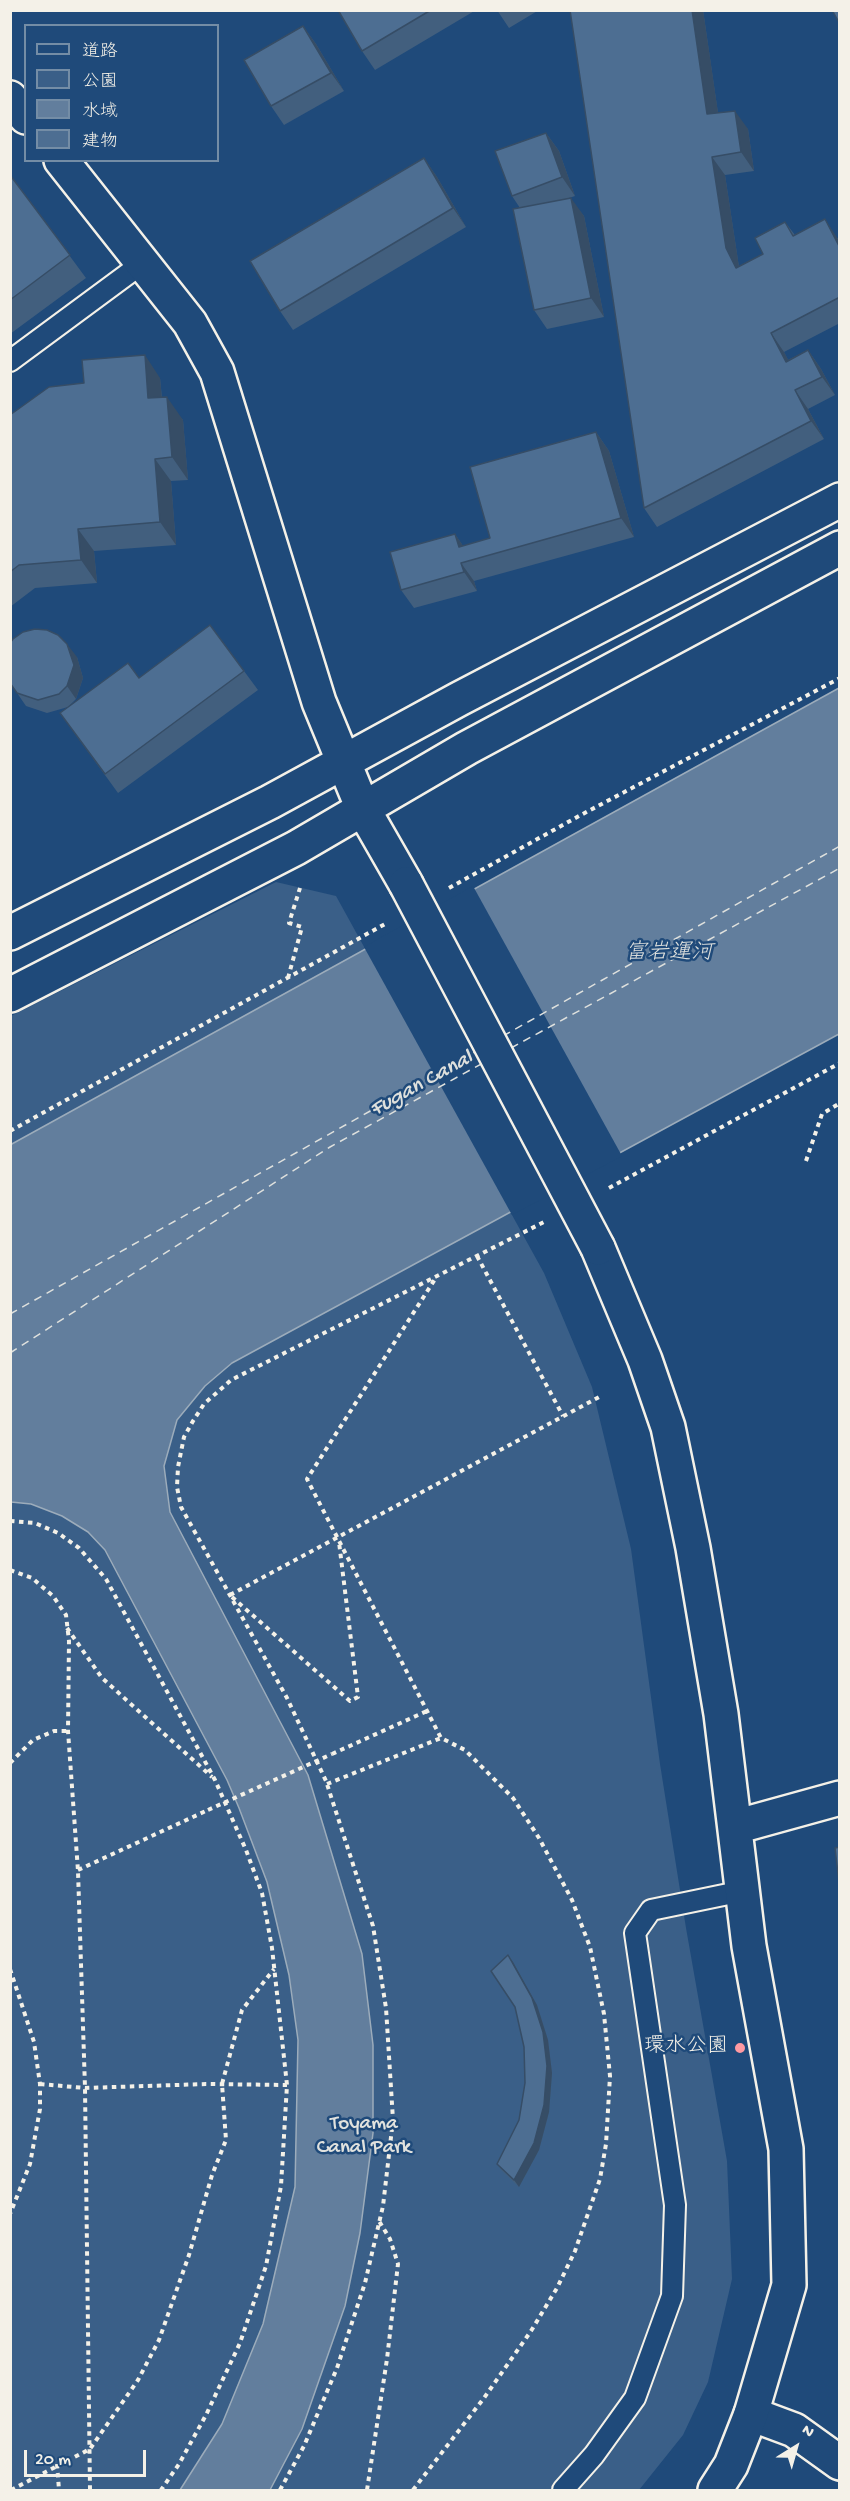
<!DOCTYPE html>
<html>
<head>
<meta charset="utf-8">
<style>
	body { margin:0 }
	#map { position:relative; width:850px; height:2501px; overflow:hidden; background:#1f4a7a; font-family:"Gochi Hand","Klee One",sans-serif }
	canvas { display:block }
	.frame { position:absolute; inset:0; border:12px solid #f4f1e8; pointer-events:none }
	.legend { position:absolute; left:24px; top:24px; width:195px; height:138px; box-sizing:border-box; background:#1f4a7a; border:2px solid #748da6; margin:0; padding:8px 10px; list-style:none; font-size:18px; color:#f4f1e8 }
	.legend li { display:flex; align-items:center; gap:12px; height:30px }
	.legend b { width:30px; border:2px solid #748da6 }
	.north { position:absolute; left:766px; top:2417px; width:60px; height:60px; -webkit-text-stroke:4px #1f4a7a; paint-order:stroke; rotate:37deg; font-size:16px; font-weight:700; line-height:24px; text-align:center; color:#f4f1e8 }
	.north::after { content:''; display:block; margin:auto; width:21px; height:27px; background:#f4f1e8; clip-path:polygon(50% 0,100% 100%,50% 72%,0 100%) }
	.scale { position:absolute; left:24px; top:2450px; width:122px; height:27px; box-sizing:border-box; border:3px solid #f4f1e8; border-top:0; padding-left:8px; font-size:18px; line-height:21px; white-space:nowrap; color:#f4f1e8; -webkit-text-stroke:4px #1f4a7a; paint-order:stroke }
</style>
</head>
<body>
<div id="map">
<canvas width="850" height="2501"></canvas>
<div class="frame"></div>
<ul class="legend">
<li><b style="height:8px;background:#1f4a7a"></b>道路</li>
<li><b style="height:16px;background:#3a5f88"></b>公園</li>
<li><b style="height:16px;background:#627e9d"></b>水域</li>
<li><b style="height:16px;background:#4d6e92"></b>建物</li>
</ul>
<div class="north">N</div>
<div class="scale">20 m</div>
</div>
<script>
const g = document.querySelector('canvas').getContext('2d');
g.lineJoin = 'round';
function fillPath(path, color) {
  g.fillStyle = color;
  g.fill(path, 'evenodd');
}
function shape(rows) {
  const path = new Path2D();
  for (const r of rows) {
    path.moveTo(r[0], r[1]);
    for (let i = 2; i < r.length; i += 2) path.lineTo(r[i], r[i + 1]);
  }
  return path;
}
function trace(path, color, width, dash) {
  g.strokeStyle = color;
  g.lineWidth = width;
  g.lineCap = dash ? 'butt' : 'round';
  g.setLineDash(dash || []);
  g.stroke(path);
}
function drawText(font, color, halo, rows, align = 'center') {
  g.font = font + ' "Gochi Hand","Klee One",sans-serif';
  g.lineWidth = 5;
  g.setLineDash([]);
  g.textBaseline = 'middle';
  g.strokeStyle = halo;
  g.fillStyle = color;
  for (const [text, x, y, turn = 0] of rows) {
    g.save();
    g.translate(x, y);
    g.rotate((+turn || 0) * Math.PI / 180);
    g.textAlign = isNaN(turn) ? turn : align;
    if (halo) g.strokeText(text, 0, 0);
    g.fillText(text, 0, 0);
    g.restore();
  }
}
const green = shape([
	[276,882,336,896,544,1273,592,1387,631,1549,660,1764,686,1928,727,2161,732,2279,708,2382,683,2435,639,2490,11,2490,11,1016]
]);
const water = shape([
	[839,688,839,1034,232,1363,205,1386,177,1420,164,1466,170,1512,308,1775,362,1954,373,2045,373,2133,360,2233,345,2306,302,2429,270,2490,180,2490,222,2424,263,2324,295,2187,298,2040,289,1975,267,1882,239,1808,227,1780,105,1550,88,1532,62,1516,31,1504,11,1502,10,1145,839,688]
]);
const pier = shape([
	[473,886,622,1156,512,1215,364,947]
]);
const ferry = shape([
	[503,1036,840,846],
	[511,1048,840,868],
	[10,1314,475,1052],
	[10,1353,330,1147,483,1063]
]);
const path = shape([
	[449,888,579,816,840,678],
	[288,978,302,927,289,923,300,888],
	[10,1131,385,924],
	[806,1161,822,1114,840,1103],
	[609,1188,840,1063],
	[477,1256,563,1416],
	[10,1521,35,1523,58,1533,79,1548,106,1579,215,1780,246,1850,262,1893,272,1948,287,2085,281,2186,266,2266,240,2343,206,2415,179,2464,161,2490],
	[10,1570,32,1578,53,1596,66,1615,69,1641,68,1731,78,1871,85,2088,90,2490],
	[230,1595,601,1396],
	[232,1597,350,1701,358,1697,339,1542],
	[67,1628,102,1678,212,1777],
	[332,1754,427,1711],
	[10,1763,33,1740,54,1731,68,1731],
	[327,1784,441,1738],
	[78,1870,208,1810],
	[10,1969,34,2042,40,2084,40,2109,30,2164,10,2214],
	[40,2084,85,2088,206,2084,287,2085],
	[57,2464,59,2490],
	[11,2490,90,2449,138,2380,159,2340,189,2255,212,2175,226,2140,222,2084,242,2010,274,1969],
	[280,2490,304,2446,337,2368,365,2283,383,2206,393,2120,386,2008,373,1926,326,1781,287,1698,181,1507,177,1487,178,1467,184,1437,193,1421,204,1404,231,1380,544,1222],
	[367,2490,387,2359,398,2264,390,2239,379,2221],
	[413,2490,484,2398,531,2331,557,2288,575,2251,600,2179,606,2144,610,2076,604,2014,590,1947,572,1900,539,1838,513,1798,465,1750,441,1738,307,1479,437,1276]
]);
const service = shape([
	[10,361,144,262],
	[563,2490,594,2455,635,2398,672,2296,675,2205,635,1933,651,1910,743,1891]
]);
const minor = shape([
	[751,2414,794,2430,840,2463]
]);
const tertiary = shape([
	[10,98,26,117],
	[61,160,190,323,217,372,319,702,363,809,406,884],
	[10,933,270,802,459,699,840,500],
	[10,995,296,848,467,748,840,548],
	[598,1248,645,1360,668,1427,693,1548,721,1714,749,1946,786,2149,789,2285,751,2414,731,2465,715,2490],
	[735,1827,840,1798]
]);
const pathBridge = shape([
	[208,1810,332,1754]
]);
const tertiaryBridge = shape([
	[406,884,598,1248]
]);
const wall = shape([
	[338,10,476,10,375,70,362,51],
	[497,10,539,10,509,28],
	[570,10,703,10,718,113,748,129,754,171,725,175,739,267,763,254,785,222,795,235,838,238,840,242,840,323,784,352,788,360,808,350,821,369,835,395,808,409,824,439,657,527,644,508],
	[303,26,316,44,344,91,284,125,271,106],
	[546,133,559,151,575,196,569,198,584,216,604,317,547,329,534,310,520,208,512,196],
	[424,158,437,177,466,227,293,330,280,311],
	[10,175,86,278,10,334],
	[160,378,162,398,183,420,188,480,171,481,176,545,94,551,97,583,35,588,10,607,10,415],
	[596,432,609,451,634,537,474,581,477,591,414,608,401,590,455,534,463,546,490,538],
	[77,657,83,678,76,699,69,706,139,678,244,671,258,690,118,793,60,713,68,707,47,713,26,706,17,693],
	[508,1955,513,1962,537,2005,548,2040,552,2073,549,2112,539,2150,519,2187,502,2171,497,2164,519,2120,525,2083,524,2047]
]);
const shadedWall = shape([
	[692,10,703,10,721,133,707,114],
	[303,26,316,44,344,91,331,73],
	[735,111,748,129,754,171,741,152],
	[546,133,559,151,575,196,562,177],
	[712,157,725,175,739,267,736,268,726,248],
	[424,158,437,177,466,227,453,208],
	[571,198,584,216,604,317,591,298],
	[825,219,840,242,840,248],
	[771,333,784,352,799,380,786,362],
	[808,350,821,369,835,395,822,377],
	[145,355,160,378,164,421,148,398],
	[795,390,808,409,824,439,811,421],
	[167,397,183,420,188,480,172,457],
	[596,432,609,451,634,537,621,518],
	[155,459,171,481,176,545,160,522],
	[78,529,94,551,97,583,81,560],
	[455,534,468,553,459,547],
	[461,563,474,581,477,591,464,572],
	[67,644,77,657,83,678,76,699,67,686],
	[508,1955,513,1962,537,2005,548,2040,552,2073,549,2112,539,2150,519,2187,514,2180,547,2066]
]);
const building = shape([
	[338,10,431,10,362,51,338,10],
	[570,10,692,10,707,114,735,111,741,152,712,157,726,248,736,268,763,254,755,238,785,222,793,236,825,219,840,248,840,297,771,333,786,362,808,350,822,377,795,390,811,421,644,508,570,10],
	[832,10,840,10,840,24,832,10],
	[303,26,331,73,271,106,244,60,303,26],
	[546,133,562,177,512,196,495,151,546,133],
	[424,158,453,208,280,311,250,261,424,158],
	[10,175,70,255,10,300,10,175],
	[571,198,591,298,534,310,513,209,571,198],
	[145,355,148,398,167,397,172,457,155,459,160,522,78,529,81,560,19,565,10,572,10,415,49,387,84,383,82,360,145,355],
	[596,432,621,518,461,563,464,572,401,590,390,552,455,534,459,547,490,538,470,467,596,432],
	[210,625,244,671,105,774,60,713,128,663,139,678,210,625],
	[35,629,47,630,58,635,67,644,74,665,67,686,59,694,38,700,17,693,10,683,10,643,13,639,23,632,35,629],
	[840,1847,840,1891,835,1848,840,1847],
	[508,1955,532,1998,543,2032,547,2066,544,2105,534,2143,514,2180,497,2164,519,2120,525,2083,524,2047,515,2007,491,1971,508,1955]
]);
const markers = [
	[740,2048,6,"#ff9aa2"]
];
const poiNames = [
	["環水公園",728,2048]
];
const parkNames = [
	["Toyama",364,2125],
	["Canal Park",364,2149]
];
const waterNames = [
	["富岩運河",669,955],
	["Fugan Canal",422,1085,-29]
];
fillPath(green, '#3a5f88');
fillPath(water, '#627e9d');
trace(water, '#9cacbb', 1.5);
fillPath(pier, '#1f4a7a');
trace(ferry, '#dee0dd', 1.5, [8, 6]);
trace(service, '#f4f1e8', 24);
trace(minor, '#f4f1e8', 38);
trace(tertiary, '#f4f1e8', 38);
trace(path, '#f4f1e8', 4, [4.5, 4.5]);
trace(service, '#1f4a7a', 20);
trace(minor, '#1f4a7a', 33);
trace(tertiary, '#1f4a7a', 33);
trace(tertiaryBridge, '#f4f1e8', 38, []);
trace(pathBridge, '#f4f1e8', 4, [4.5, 4.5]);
trace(tertiaryBridge, '#1f4a7a', 33);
fillPath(wall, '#425f7e');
fillPath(shadedWall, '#364d66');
fillPath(building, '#4d6e92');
trace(building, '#364d66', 1.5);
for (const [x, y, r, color] of markers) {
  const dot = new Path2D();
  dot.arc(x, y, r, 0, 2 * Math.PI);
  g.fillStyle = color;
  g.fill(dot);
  trace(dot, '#1f4a7a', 2);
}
drawText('21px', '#f4f1e8', '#1f4a7a', poiNames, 'right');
drawText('21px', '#e1e2de', '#1f4a7a', parkNames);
drawText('italic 22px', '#dee0dd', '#1f4a7a', waterNames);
</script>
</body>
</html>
